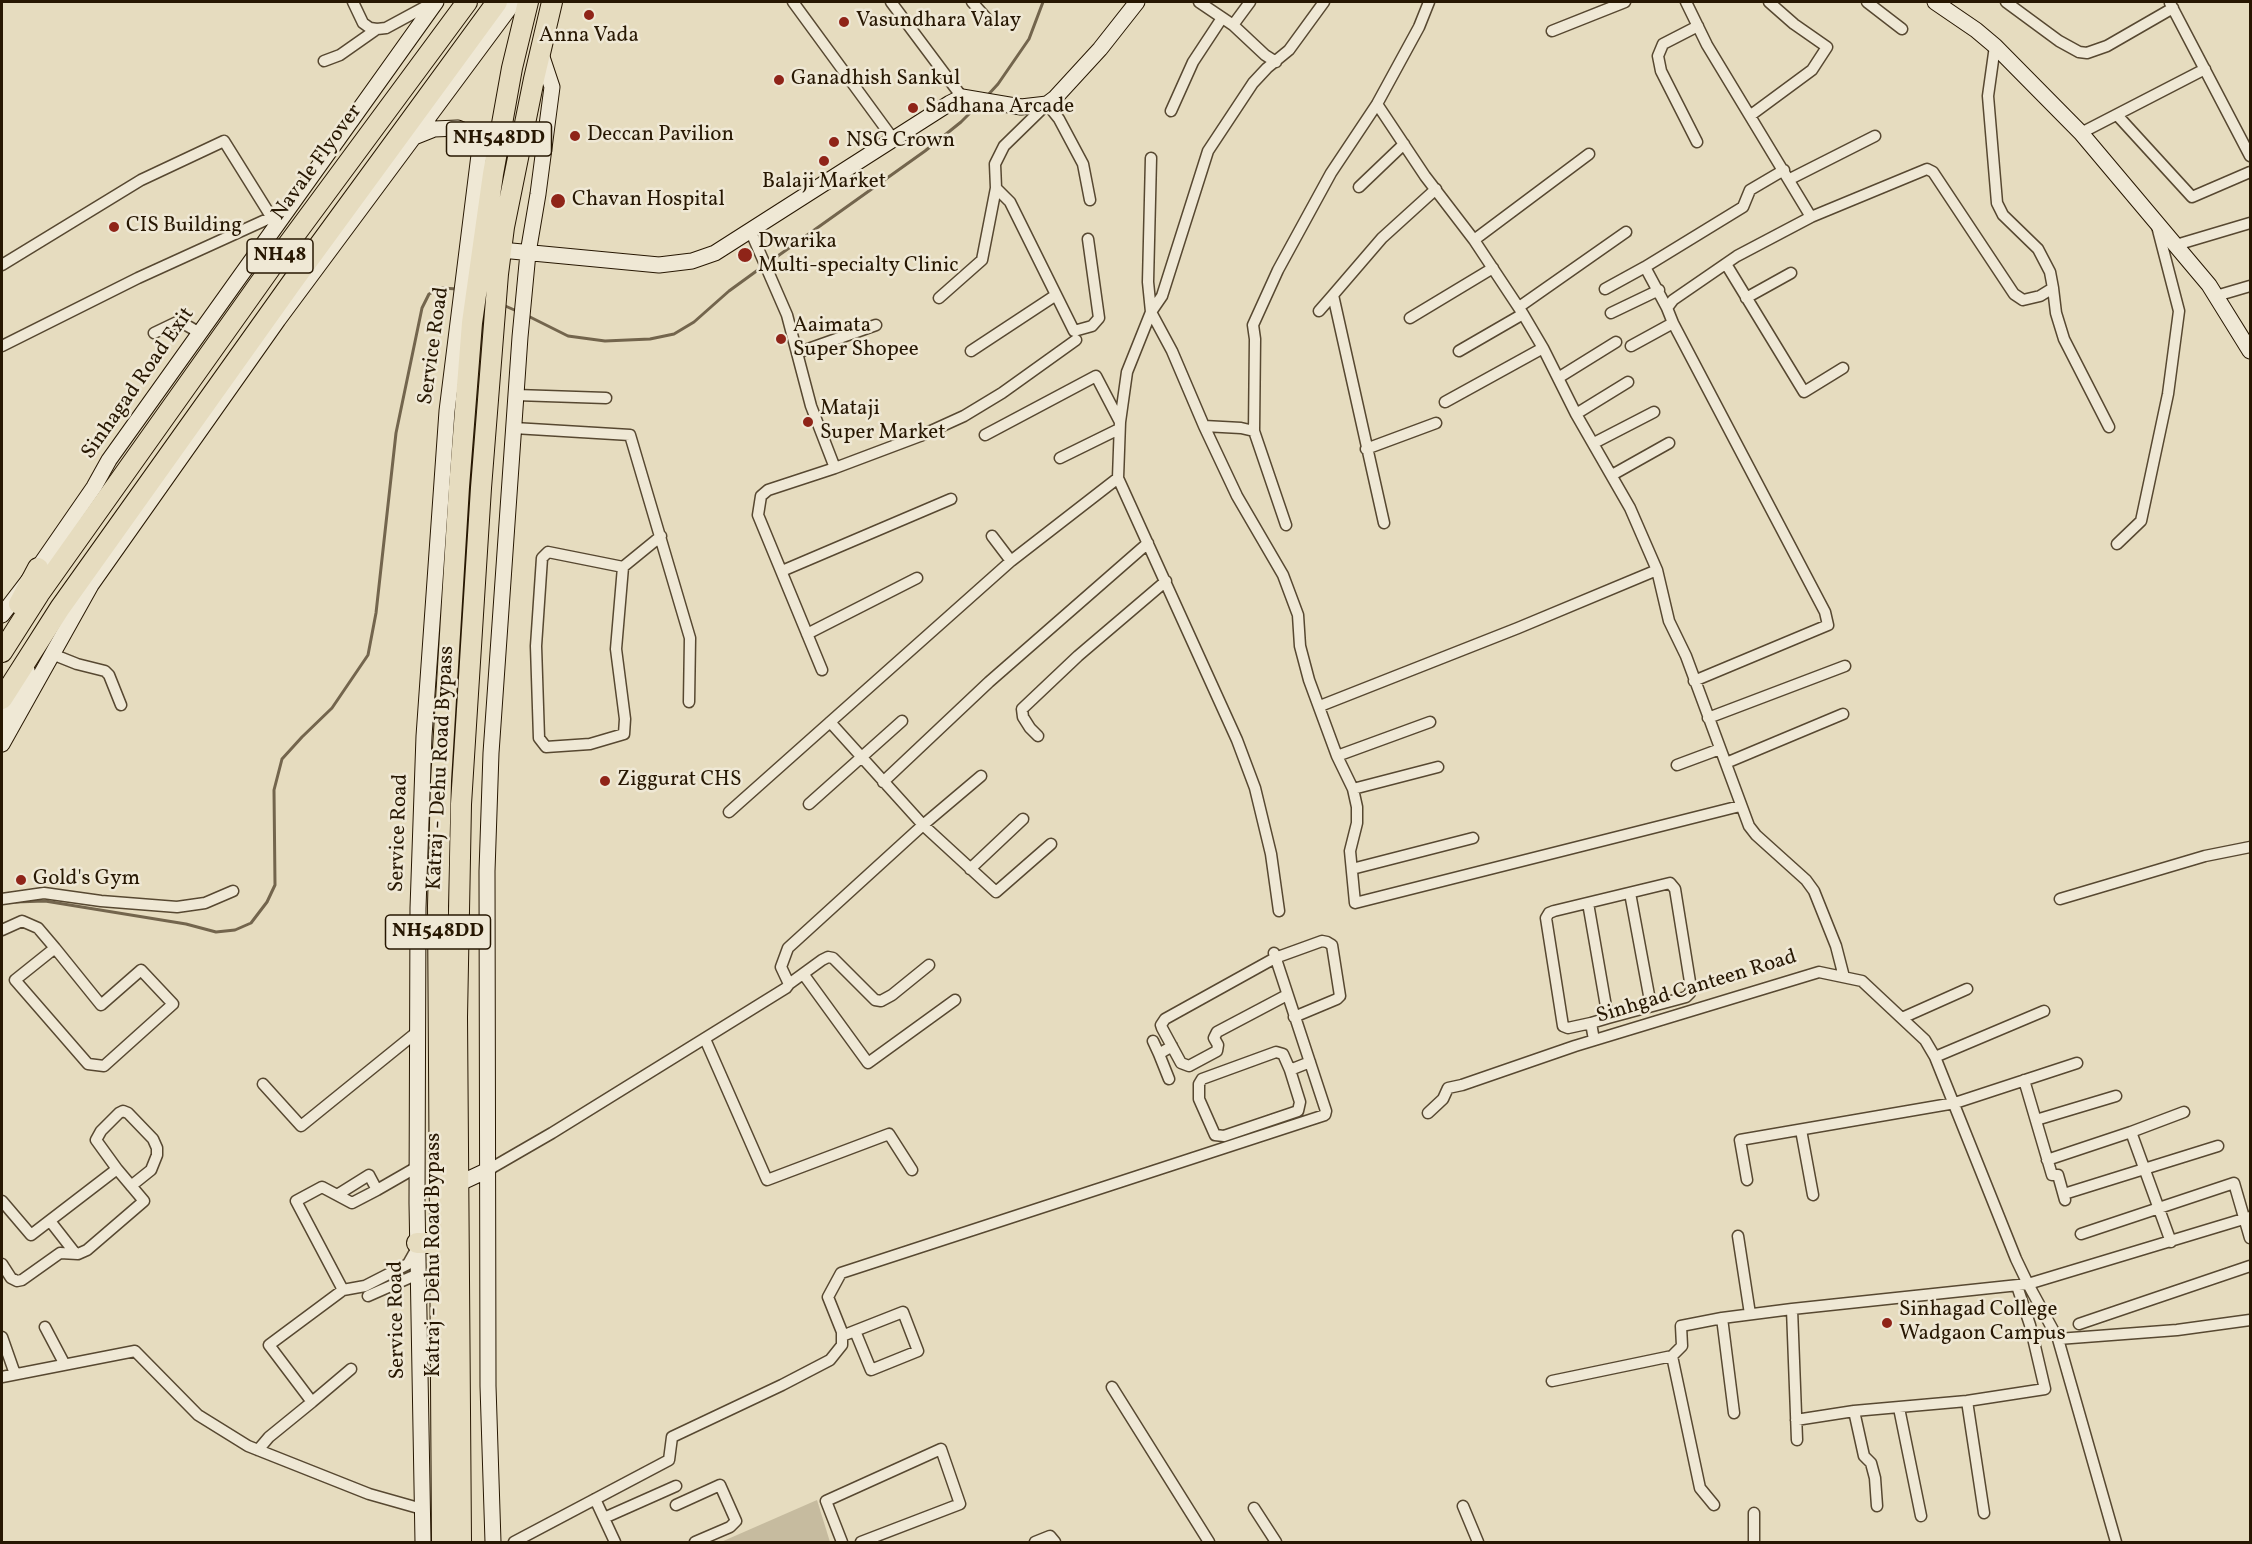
<!DOCTYPE html>
<html>
<head>
<meta charset="utf-8">
<style>
	body { margin:0 }
	#map { position:relative; width:2252px; height:1544px; overflow:hidden; background:#e6dcbf; font-family:Vollkorn,serif }
	canvas { display:block }
	.frame { position:absolute; inset:0; border:3px solid #271702; pointer-events:none }
</style>
</head>
<body>
<div id="map">
<canvas width="2252" height="1544"></canvas>
<div class="frame"></div>
</div>
<script>
const g = document.querySelector('canvas').getContext('2d');
g.lineJoin = 'round';
function fillPath(path, color) {
  g.fillStyle = color;
  g.fill(path, 'evenodd');
}
function shape(rows) {
  const path = new Path2D();
  for (const r of rows) {
    path.moveTo(r[0], r[1]);
    for (let i = 2; i < r.length; i += 2) path.lineTo(r[i], r[i + 1]);
  }
  return path;
}
function trace(path, color, width, dash) {
  g.strokeStyle = color;
  g.lineWidth = width;
  g.lineCap = dash ? 'butt' : 'round';
  g.setLineDash(dash || []);
  g.stroke(path);
}
function drawText(font, color, halo, rows, align = 'center') {
  g.font = font + ' Vollkorn,serif';
  g.lineWidth = 5;
  g.setLineDash([]);
  g.textBaseline = 'middle';
  g.strokeStyle = halo;
  g.fillStyle = color;
  for (const [text, x, y, turn = 0] of rows) {
    g.save();
    g.translate(x, y);
    g.rotate((+turn || 0) * Math.PI / 180);
    g.textAlign = isNaN(turn) ? turn : align;
    if (halo) g.strokeText(text, 0, 0);
    g.fillText(text, 0, 0);
    g.restore();
  }
}
const green = shape([
	[817,1500,830,1542,721,1542]
]);
const stream = shape([
	[987,96,998,84,1029,39,1043,2],
	[768,263,925,151,961,122,978,105],
	[503,305,519,312],
	[528,316,568,336,605,341,650,339,674,334,694,322,729,291,762,267],
	[15,902,45,901,186,924,216,932,235,930,251,923,267,902,275,885,274,790,282,759,302,737,332,708,368,655,376,613,396,433,422,308,429,294,442,288,457,289]
]);
const street = shape([
	[353,2,363,23,370,28,377,29,386,28,434,2],
	[793,2,894,140],
	[891,2,962,97],
	[972,2,990,22],
	[1199,2,1233,25,1265,55,1276,62],
	[1324,2,1289,50,1267,68,1253,83,1208,151,1162,296,1151,312,1172,351,1204,426,1237,496,1283,575,1298,615,1300,646,1309,680,1337,756,1353,789,1357,807,1357,823,1350,851,1355,903,1740,806],
	[1686,2,1707,45,1811,217,1927,169,1933,172,2014,294,2023,300,2040,296,2053,288,2050,272,2038,249,2003,215,1997,203,1988,96,1995,46],
	[1867,2,1902,29],
	[2006,2,2059,41,2079,52,2087,53,2107,46,2173,8],
	[2170,3,2250,156],
	[1233,25,1250,2],
	[1552,31,1625,2],
	[324,61,340,55,377,29],
	[1377,104,1425,176,1474,240,1523,314,1543,348,1576,414,1630,508,1657,570,1669,621,1686,656,1749,826,1756,835,1806,880,1814,891,1836,946,1844,977],
	[1171,111,1193,62,1222,18],
	[1751,115,1812,70,1827,47,1794,24,1769,2],
	[2117,115,2192,197,2250,172],
	[2081,133,2205,69],
	[1697,142,1661,71,1658,56,1663,44,1698,26],
	[1151,158,1148,282,1151,312,1127,372,1120,422,1118,478,1237,740,1255,788,1271,854,1279,911],
	[1790,179,1875,136],
	[1359,187,1404,144],
	[750,230,787,315,811,406,835,468],
	[1088,239,1099,318,1092,326,1074,331,1010,202,996,188,995,164,1004,146,1047,104,1059,119,1083,164,1090,200],
	[1474,240,1589,154],
	[2176,245,2250,223],
	[1726,264,1804,392,1843,368],
	[2,265,141,180,224,141,277,226],
	[1645,267,1743,207,1750,190,1784,170],
	[2053,288,2056,313,2064,339,2109,427],
	[1605,289,1645,267,1667,308],
	[2216,296,2250,286],
	[939,298,982,260,996,188],
	[1746,298,1791,273],
	[1519,307,1626,232],
	[1319,311,1333,295],
	[1611,313,1659,290],
	[1410,318,1493,268],
	[154,333,179,321,200,333],
	[2,346,138,278,272,217],
	[1631,346,1673,323],
	[971,351,1056,295],
	[1459,351,1523,314],
	[797,353,876,325],
	[1558,378,1616,342],
	[516,395,606,398],
	[1445,402,1543,348],
	[1576,414,1628,382],
	[1204,426,1241,428,1254,431,1286,525],
	[514,428,630,435,690,638,689,702],
	[1254,431,1255,339,1253,325,1278,270,1331,173,1377,104,1419,27,1429,2],
	[985,435,1096,376,1120,422],
	[1594,443,1654,412],
	[1366,449,1436,423],
	[1060,458,1119,429],
	[1612,475,1669,443],
	[1384,523,1333,295,1382,238,1436,189],
	[992,536,1011,561],
	[2117,544,2141,521,2168,394,2179,311,2157,226],
	[623,567,548,552,542,558,536,646,539,738,546,747,590,744,624,734,625,719,616,649,623,567,661,536],
	[782,571,951,499],
	[807,634,917,578],
	[52,654,77,664,105,671,109,675,121,705],
	[822,670,758,515,761,496,768,490,835,468,920,436,964,416,1002,393,1076,340],
	[1694,681,1828,625,1825,612,1673,323,1667,308,1673,300,1737,256,1811,217],
	[1320,706,1518,628,1657,570],
	[1708,718,1845,666],
	[830,722,923,825,996,892,1051,844],
	[1038,736,1030,728,1023,717,1022,709,1078,656,1166,581],
	[1337,756,1430,722],
	[1726,763,1843,714],
	[1677,765,1720,749],
	[883,782,989,682,1148,543],
	[1353,789,1438,767],
	[809,804,902,721],
	[729,812,1011,561,1118,478],
	[970,869,1023,819],
	[1352,869,1473,838],
	[1630,893,1651,1006],
	[2,899,44,893,101,901,177,907,205,903,233,891],
	[2060,899,2205,856,2250,847],
	[1588,903,1608,1018,1591,1023],
	[2,930,22,921,38,928,55,948,101,1005,141,970,173,1004,104,1066,88,1064,15,980,55,948],
	[804,975,868,1063,955,1000],
	[789,984,822,960,828,957,833,958,875,1000,881,1001,892,995,929,965],
	[1287,995,1217,1032,1214,1038,1218,1045,1217,1051,1189,1066,1181,1063,1162,1028,1161,1025,1165,1019,1275,958,1322,941,1327,942,1332,945,1340,996,1337,999,1294,1017],
	[1902,1018,1967,989],
	[705,1039,767,1180,889,1134,912,1170],
	[1594,1040,1591,1023,1568,1028,1563,1026,1546,918,1549,913,1554,911,1670,883,1675,889,1691,988,1690,993,1686,997,1608,1018],
	[1153,1041,1159,1054,1172,1046],
	[1159,1054,1169,1079],
	[1935,1057,2044,1011],
	[1290,1070,1300,1102,1298,1111,1224,1136,1215,1135,1199,1099,1199,1084,1202,1079,1276,1052,1283,1054,1290,1070,1310,1062],
	[2024,1080,2052,1175,2058,1175,2065,1200],
	[263,1084,301,1126,417,1032],
	[1428,1113,1443,1099,1448,1088,1462,1085,1575,1046,1819,972,1862,981,1925,1040,1935,1057,2016,1259,2028,1284,2058,1339,2116,1542],
	[2036,1120,2116,1096],
	[1801,1130,1813,1195],
	[2047,1160,2131,1132],
	[117,1169,96,1140,101,1131,119,1113,123,1111,128,1113,153,1139,157,1148,157,1155,151,1170,131,1186],
	[488,1170,552,1133,786,988,789,984,781,967,788,948,923,825,981,776],
	[1747,1180,1740,1140,1955,1103,2077,1063],
	[377,1190,352,1203,322,1187,296,1201,343,1290,365,1286,408,1264,417,1248],
	[2064,1194,2218,1146],
	[337,1195,369,1175,377,1190,417,1167],
	[2,1201,31,1235,117,1169,144,1201,87,1250,78,1254,60,1253,22,1280,17,1281,11,1278,2,1264],
	[50,1221,75,1253],
	[2081,1234,2234,1183,2250,1238],
	[1738,1236,1750,1314],
	[2171,1242,2131,1132,2184,1112],
	[343,1290,269,1345,312,1402,351,1369],
	[368,1296,418,1274],
	[1792,1309,1797,1440],
	[2079,1324,2250,1266],
	[45,1327,64,1363],
	[842,1336,903,1312,918,1351,871,1370,855,1331],
	[2,1337,15,1374],
	[2058,1339,2177,1330,2250,1320],
	[1672,1356,1700,1488,1714,1505],
	[2,1377,135,1351,198,1415,248,1446,369,1494,422,1509],
	[1552,1381,1672,1356,1682,1346,1681,1326,1722,1318],
	[1112,1387,1209,1542],
	[1967,1401,1984,1513],
	[1899,1408,1921,1516],
	[1854,1411,1864,1456,1871,1463,1875,1478,1877,1506],
	[1734,1413,1722,1318,1792,1309,2028,1284,2250,1217],
	[1796,1420,1854,1411,1967,1401,2045,1389,2030,1325,2017,1286],
	[258,1450,269,1437,312,1402],
	[595,1499,615,1542],
	[676,1505,720,1485,736,1521,730,1527,695,1542],
	[1463,1506,1478,1542],
	[1254,1508,1276,1542],
	[1754,1513,1754,1542],
	[604,1518,676,1486],
	[514,1542,669,1460,672,1437,782,1385,830,1360,842,1345,842,1332,828,1297,841,1273,1325,1115,1326,1111,1274,953],
	[842,1542,826,1501,941,1449,960,1504,861,1542],
	[1035,1542,1050,1536,1055,1542]
]);
const secondary = shape([
	[1935,2,1976,30,1995,46,2081,133,2209,285,2250,351],
	[414,137,434,129,458,128,467,132,480,147,447,411,424,736,418,908,417,1203,423,1542],
	[501,250,659,265,692,261,715,253,950,103,962,97,1021,107,1047,104,1055,98,1100,49,1137,2],
	[2,615,38,568,94,487,109,460,436,2],
	[2,725,21,688,27,670],
	[2,744,91,585,278,320,514,2],
	[458,1184,488,1170],
	[493,1542,488,1386,487,871,491,753,520,337,528,253,538,194,552,87,540,51]
]);
const highway = shape([
	[19,604,38,568],
	[2,652,39,594,272,266,467,2],
	[2,699,60,608,293,281,497,2],
	[417,1243,440,1243],
	[442,1542,438,906,441,781,459,487,472,323,493,174,512,68,528,2],
	[461,1542,457,1017,461,804,481,488,498,274,504,227,534,79,552,2]
]);
const markers = [
	[589,15,6,"#8f2418"],
	[844,22,6,"#8f2418"],
	[779,80,6,"#8f2418"],
	[913,108,6,"#8f2418"],
	[575,136,6,"#8f2418"],
	[834,142,6,"#8f2418"],
	[824,161,6,"#8f2418"],
	[558,201,8,"#8f2418"],
	[114,227,6,"#8f2418"],
	[745,255,8,"#8f2418"],
	[781,339,6,"#8f2418"],
	[808,422,6,"#8f2418"],
	[605,781,6,"#8f2418"],
	[21,880,6,"#8f2418"],
	[1887,1323,6,"#8f2418"]
];
const shields = [
	[499,139,105],
	[280,256,66],
	[438,932,105]
];
const shieldNames = [
	["NH548DD",499,139],
	["NH48",280,256],
	["NH548DD",438,932]
];
const poiNames = [
	["Vasundhara Valay",856,22],
	["Anna Vada",589,37,"center"],
	["Ganadhish Sankul",791,80],
	["Sadhana Arcade",925,108],
	["Deccan Pavilion",587,136],
	["NSG Crown",846,142],
	["Balaji Market",824,183,"center"],
	["Chavan Hospital",572,201],
	["CIS Building",126,227],
	["Dwarika",758,243],
	["Multi-specialty Clinic",758,267],
	["Aaimata",793,327],
	["Super Shopee",793,351],
	["Mataji",820,410],
	["Super Market",820,434],
	["Ziggurat CHS",617,781],
	["Gold's Gym",33,880],
	["Sinhagad College",1899,1311],
	["Wadgaon Campus",1899,1335]
];
const streetNames = [
	["Navale Flyover",318,163,-54],
	["Service Road",435,346,-82],
	["Sinhagad Road Exit",139,384,-55],
	["Katraj - Dehu Road Bypass",442,768,-87],
	["Service Road",400,833,-88],
	["Sinhgad Canteen Road",1697,988,-17],
	["Katraj - Dehu Road Bypass",435,1255,-90],
	["Service Road",398,1320,-91]
];
fillPath(green, '#c6bb9f');
trace(stream, '#73654d', 3);
trace(street, '#574831', 13);
trace(secondary, '#271702', 17);
trace(highway, '#271702', 22);
trace(street, '#efe8d5', 10);
trace(secondary, '#efe8d5', 15);
trace(highway, '#e6dcbf', 20);
for (const [x, y, r, color] of markers) {
  const dot = new Path2D();
  dot.arc(x, y, r, 0, 2 * Math.PI);
  g.fillStyle = color;
  g.fill(dot);
  trace(dot, '#efe8d5', 2);
}
for (const [x, y, w] of shields) {
  const box = new Path2D();
  box.roundRect(x - w / 2, y - 17, w, 34, 4.5);
  g.fillStyle = '#efe8d5';
  g.fill(box);
  trace(box, '#271702', 1.5);
}
drawText('bold 20px', '#271702', null, shieldNames);
drawText('21px', '#271702', '#efe8d5', poiNames, 'left');
drawText('21px', '#271702', '#efe8d5', streetNames);
</script>
</body>
</html>
